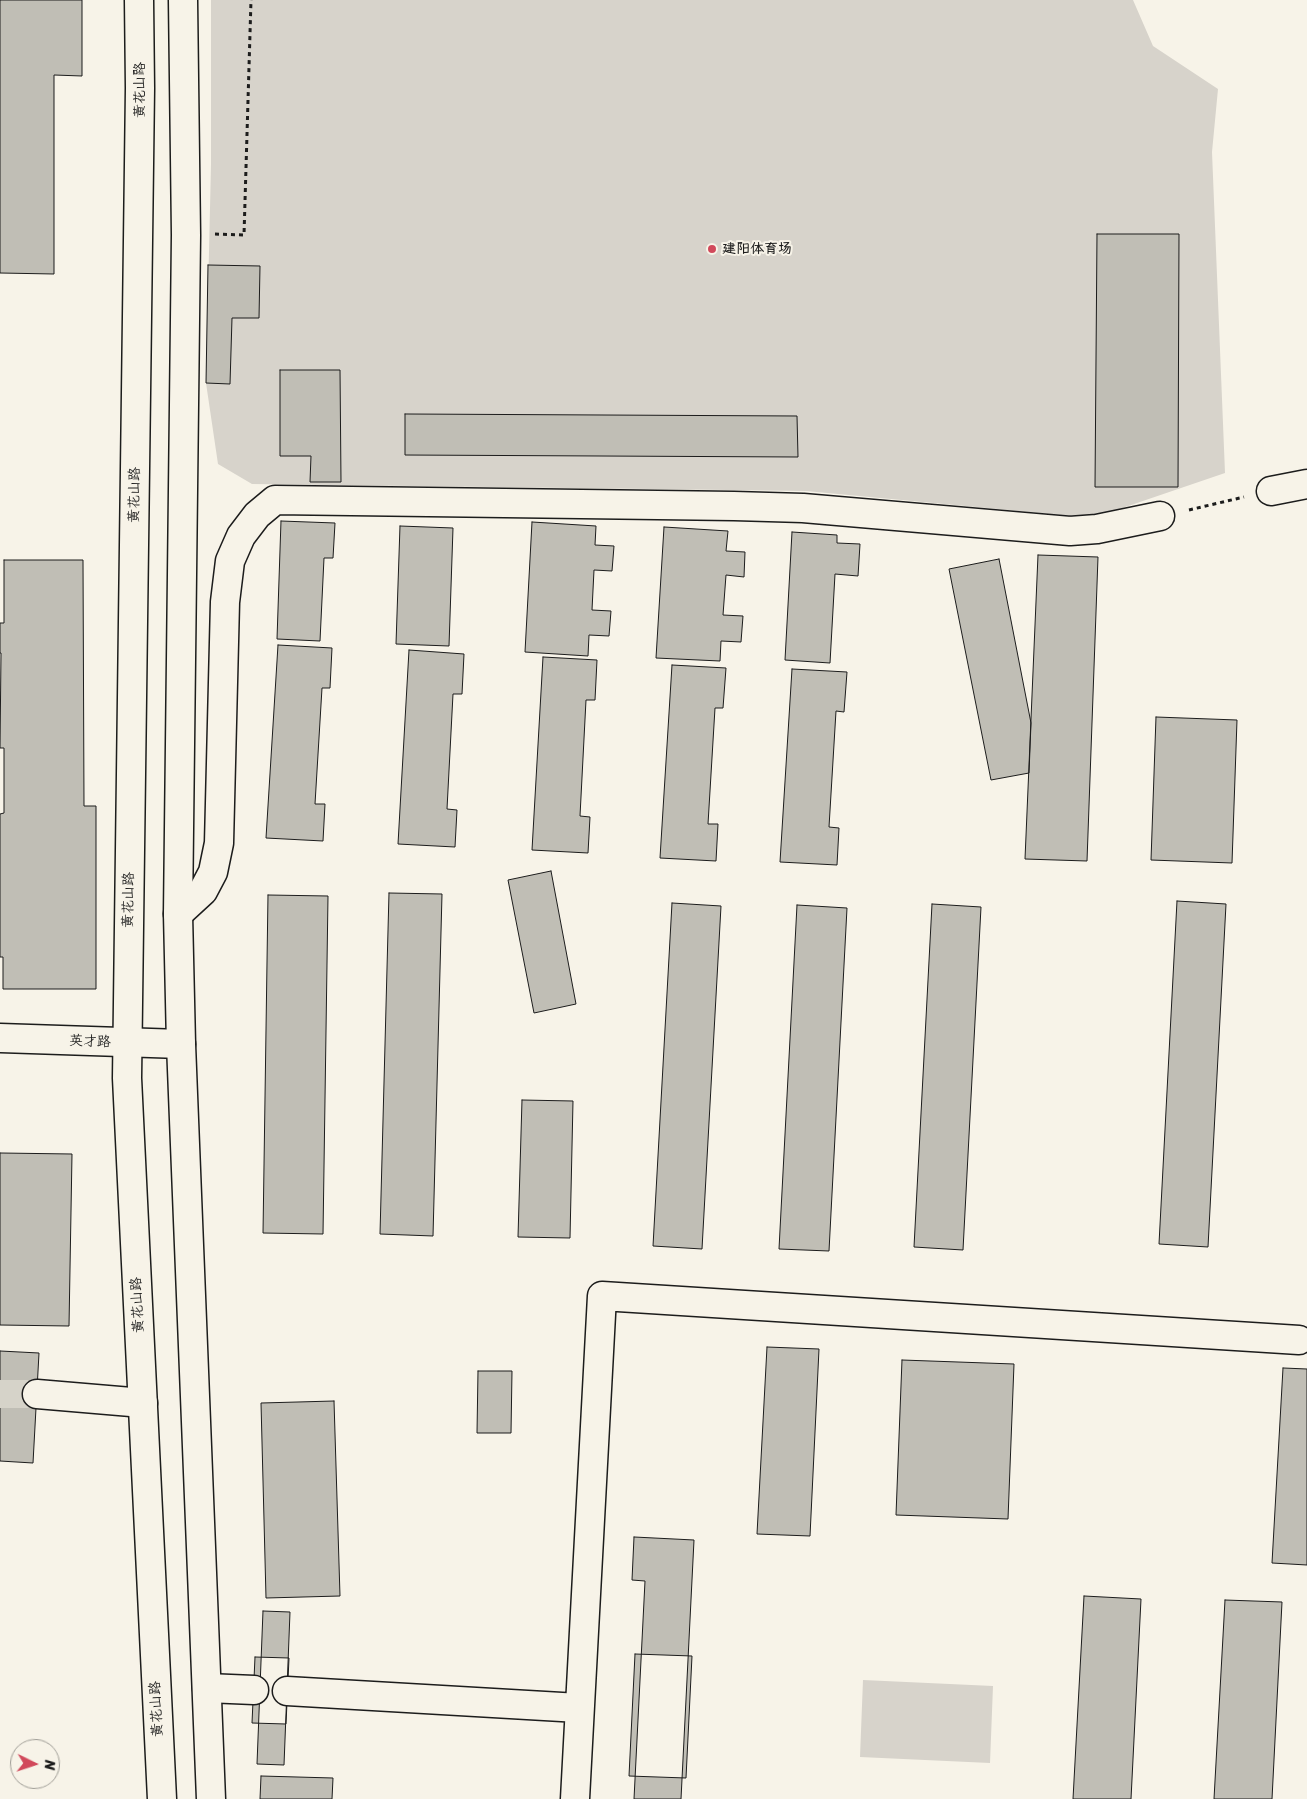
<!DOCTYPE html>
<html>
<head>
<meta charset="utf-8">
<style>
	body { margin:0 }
	#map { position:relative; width:1307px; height:1799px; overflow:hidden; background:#f7f3e8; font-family:Sriracha,sans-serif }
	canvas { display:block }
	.north { position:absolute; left:10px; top:1739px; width:50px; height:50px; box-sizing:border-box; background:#f7f3e8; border:1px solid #9f9d96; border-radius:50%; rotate:94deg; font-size:14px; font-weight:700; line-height:20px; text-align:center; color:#1c1c1c }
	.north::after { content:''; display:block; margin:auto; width:18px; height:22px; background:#d1495b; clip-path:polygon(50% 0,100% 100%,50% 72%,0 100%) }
</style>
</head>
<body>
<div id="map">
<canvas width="1307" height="1799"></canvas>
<div class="north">N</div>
</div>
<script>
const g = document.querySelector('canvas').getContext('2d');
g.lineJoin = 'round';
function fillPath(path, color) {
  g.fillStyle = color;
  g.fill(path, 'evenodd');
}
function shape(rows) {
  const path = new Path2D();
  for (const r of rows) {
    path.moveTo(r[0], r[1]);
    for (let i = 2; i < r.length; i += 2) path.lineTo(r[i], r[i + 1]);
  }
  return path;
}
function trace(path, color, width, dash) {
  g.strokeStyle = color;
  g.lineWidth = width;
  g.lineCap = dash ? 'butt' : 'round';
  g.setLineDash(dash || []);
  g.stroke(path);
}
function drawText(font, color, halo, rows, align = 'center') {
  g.font = font + ' Sriracha,"LXGW WenKai TC",sans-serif';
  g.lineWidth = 4;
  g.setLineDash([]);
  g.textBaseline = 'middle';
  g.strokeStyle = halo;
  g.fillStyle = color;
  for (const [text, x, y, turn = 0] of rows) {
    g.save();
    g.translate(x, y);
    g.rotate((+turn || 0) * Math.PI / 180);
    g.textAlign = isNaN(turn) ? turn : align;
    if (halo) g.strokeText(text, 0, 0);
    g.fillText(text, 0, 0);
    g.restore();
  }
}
const green = shape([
	[211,0,1133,0,1153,46,1218,89,1212,152,1225,473,1093,518,806,491,252,484,218,464,206,383,211,164],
	[863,1680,993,1686,990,1763,860,1757]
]);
const building = shape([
	[0,0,82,0,82,76,54,75,54,274,0,273,0,0],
	[1097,234,1179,234,1178,487,1095,487,1097,234],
	[208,265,260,266,259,318,232,318,230,384,206,383,208,265],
	[280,370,340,370,341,482,310,482,311,456,280,456,280,370],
	[405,414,797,416,798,457,405,455,405,414],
	[281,521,335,523,333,558,324,558,320,641,277,639,281,521],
	[532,522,596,526,595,545,614,546,612,571,594,570,592,610,611,611,609,636,589,635,588,656,525,652,532,522],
	[400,526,453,528,449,646,396,644,400,526],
	[664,527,728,531,726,551,745,552,744,577,726,575,723,615,743,616,741,642,721,641,720,661,656,658,664,527],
	[792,532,837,535,837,543,860,544,858,576,835,574,830,663,785,660,792,532],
	[1038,555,1098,557,1087,861,1025,859,1038,555],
	[999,559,1031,723,1029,773,991,780,949,569,999,559],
	[4,560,83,560,84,806,96,806,96,989,3,989,3,957,0,957,0,814,4,813,4,748,0,748,1,653,0,653,0,623,4,623,4,560],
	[278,645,332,648,330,688,322,688,315,804,325,804,323,841,266,838,278,645],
	[409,650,464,654,462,694,453,694,447,809,457,810,455,847,398,844,409,650],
	[543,657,597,660,595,700,586,700,580,816,590,817,588,853,532,850,543,657],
	[672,665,726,668,723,708,715,708,708,824,718,824,716,861,660,858,672,665],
	[792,669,847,672,844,712,836,711,829,827,839,828,837,865,780,862,792,669],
	[1156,717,1237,720,1232,863,1151,860,1156,717],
	[551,871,576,1004,534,1013,508,880,551,871],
	[389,893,442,894,433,1236,380,1234,389,893],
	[268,895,328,896,323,1234,263,1233,268,895],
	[1177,901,1226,904,1208,1247,1159,1244,1177,901],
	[672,903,721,906,702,1249,653,1246,672,903],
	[932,904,981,907,963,1250,914,1247,932,904],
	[797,905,847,908,829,1251,779,1249,797,905],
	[522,1100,573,1101,570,1238,518,1237,522,1100],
	[0,1153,72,1154,69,1326,0,1325,0,1153],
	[767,1347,819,1349,810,1536,757,1534,767,1347],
	[0,1351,39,1353,33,1463,0,1461,0,1351],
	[902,1360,1014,1364,1008,1519,896,1515,902,1360],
	[1283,1368,1307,1369,1307,1565,1272,1563,1283,1368],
	[478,1371,512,1371,511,1433,477,1433,478,1371],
	[334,1401,340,1596,266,1598,261,1403,334,1401],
	[634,1537,694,1540,681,1799,634,1799,645,1581,632,1580,634,1537],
	[1084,1596,1141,1599,1131,1799,1073,1799,1084,1596],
	[1225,1600,1282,1602,1272,1799,1214,1799,1225,1600],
	[263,1611,290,1612,284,1765,257,1764,263,1611],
	[635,1654,692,1656,686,1778,629,1776,635,1654],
	[255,1657,289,1658,286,1724,252,1723,255,1657],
	[261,1776,333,1778,332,1799,260,1799,261,1776]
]);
const minorTunnel = shape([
	[0,1394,37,1394]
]);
const path = shape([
	[215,234,244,235,251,0],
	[1189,510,1244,497]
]);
const minor = shape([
	[1271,491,1307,484],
	[178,914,203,891,213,872,219,843,225,602,230,561,241,536,257,515,275,500,734,506,803,508,1070,531,1097,529,1160,516],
	[0,1038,181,1044],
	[37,1394,143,1403],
	[207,1688,254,1690],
	[287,1691,579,1708],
	[575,1799,602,1296,1299,1340]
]);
const major = shape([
	[139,0,140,88,127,1078,162,1799],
	[183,0,186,235,178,914,181,1044,211,1799]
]);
const markers = [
	[712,249,5,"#d1495b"]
];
const streetNames = [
	["黄花山路",140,90,-90],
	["黄花山路",135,495,-89],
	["黄花山路",129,900,-89],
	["英才路",90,1042,2],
	["黄花山路",138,1305,-93],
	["黄花山路",157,1709,-93]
];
const poiNames = [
	["建阳体育场",722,249]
];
fillPath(green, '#d7d3cb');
fillPath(building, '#c0beb5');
trace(building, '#1c1c1c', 1);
trace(minorTunnel, '#d6d3c9', 28, [28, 14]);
trace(minor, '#1c1c1c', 31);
trace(major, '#1c1c1c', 31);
trace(path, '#1c1c1c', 3, [4, 4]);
trace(minor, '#f7f3e8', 28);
trace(major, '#f7f3e8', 28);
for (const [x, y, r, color] of markers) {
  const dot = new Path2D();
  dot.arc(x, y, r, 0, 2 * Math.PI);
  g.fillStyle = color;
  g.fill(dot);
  trace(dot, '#f7f3e8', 2);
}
drawText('14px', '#1c1c1c', '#f7f3e8', streetNames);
drawText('bold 14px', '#1c1c1c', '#f7f3e8', poiNames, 'left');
</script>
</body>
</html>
